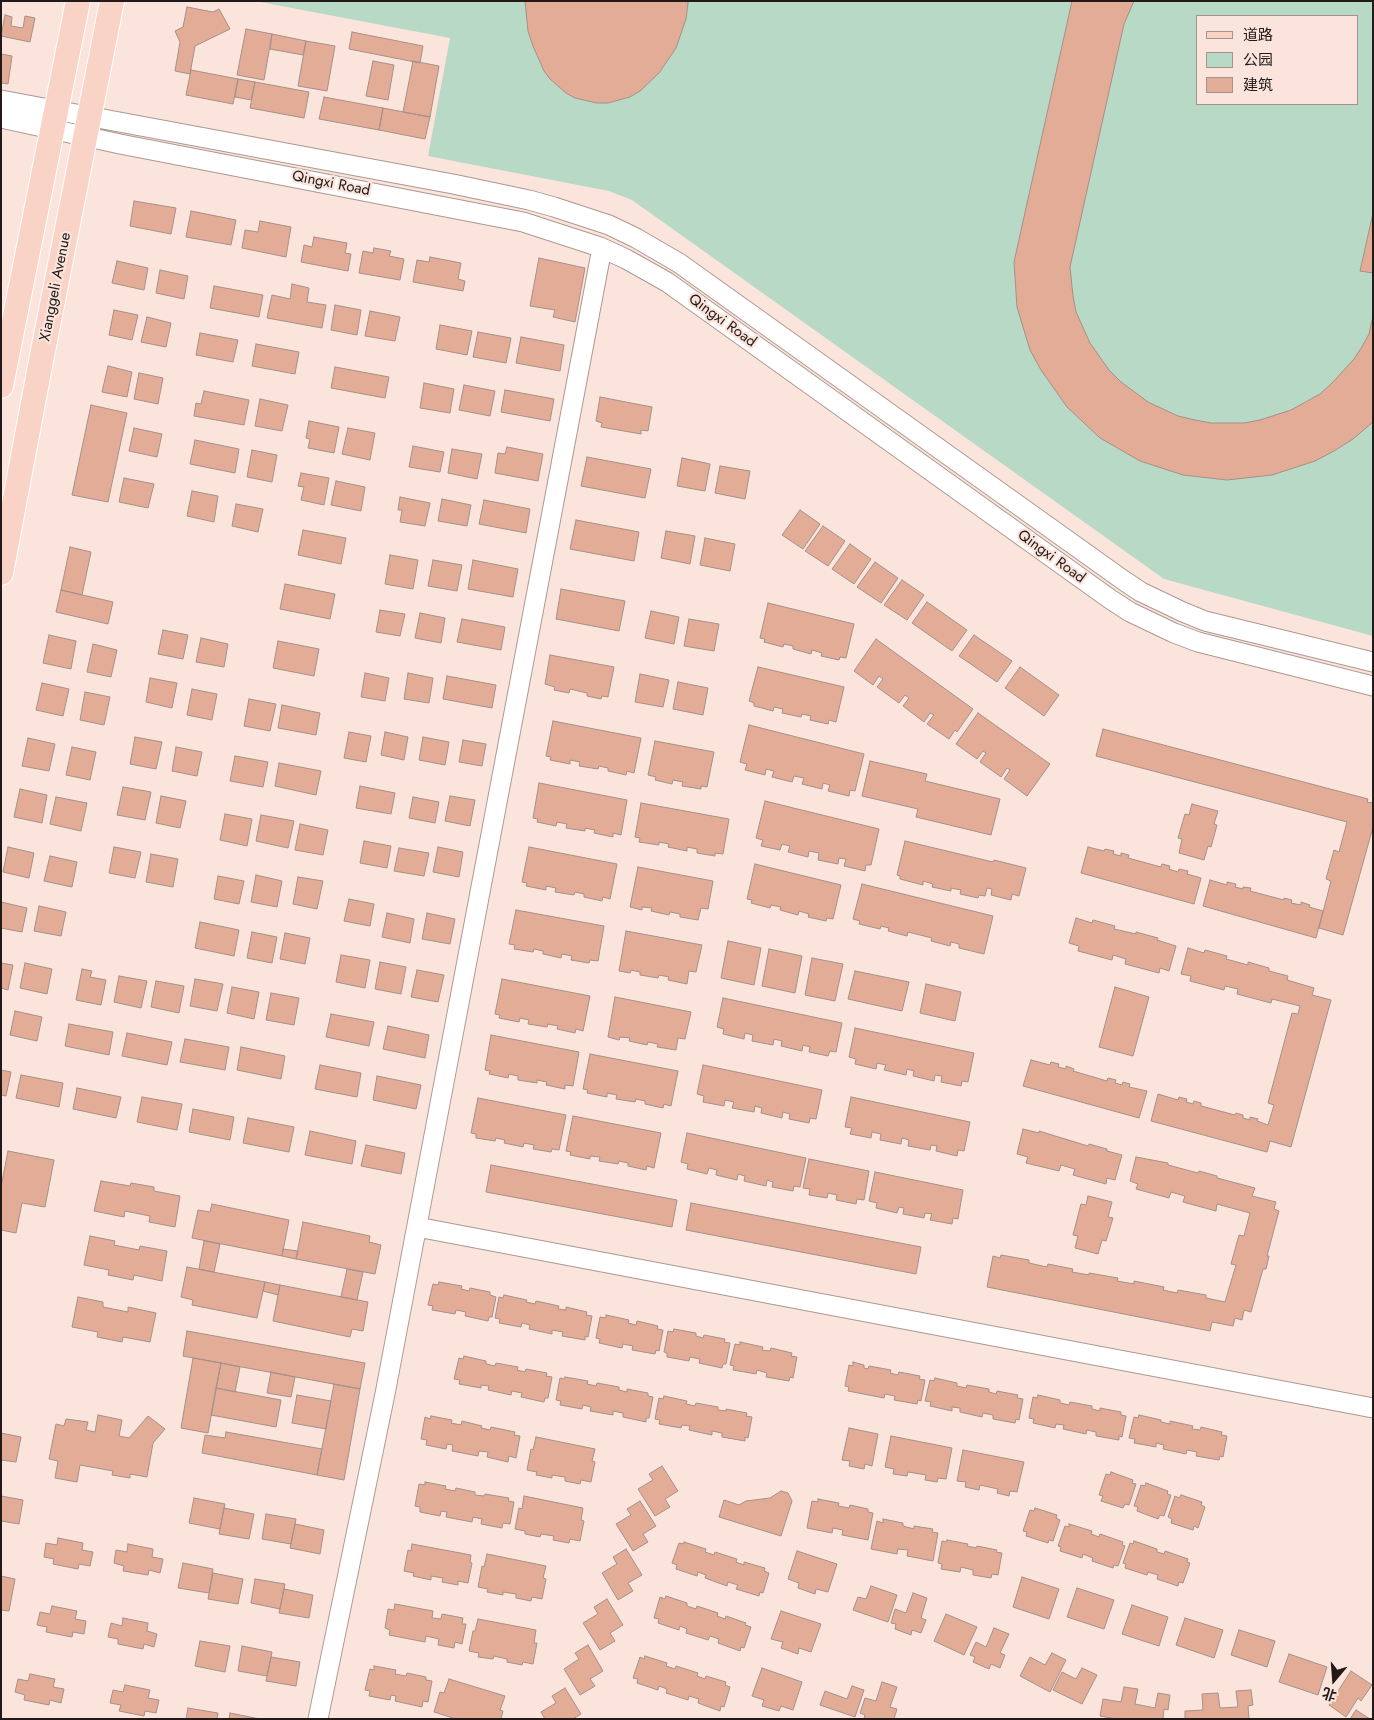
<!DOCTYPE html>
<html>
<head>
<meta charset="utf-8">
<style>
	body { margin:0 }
	#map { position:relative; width:1374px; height:1720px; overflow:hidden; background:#fbe4dc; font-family:Jost,"Noto Sans SC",sans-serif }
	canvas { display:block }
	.frame { position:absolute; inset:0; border:2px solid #221a18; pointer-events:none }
	.legend { position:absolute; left:1196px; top:15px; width:162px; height:90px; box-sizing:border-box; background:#fbe4dc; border:1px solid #a4938e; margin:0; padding:6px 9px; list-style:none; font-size:15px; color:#221a18 }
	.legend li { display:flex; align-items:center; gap:10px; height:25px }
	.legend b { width:25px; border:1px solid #a4938e }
	.north { position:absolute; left:1309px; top:1655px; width:50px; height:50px; -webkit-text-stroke:4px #fbe4dc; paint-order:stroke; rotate:198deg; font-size:14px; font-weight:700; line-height:20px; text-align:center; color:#221a18 }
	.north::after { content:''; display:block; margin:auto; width:18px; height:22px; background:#221a18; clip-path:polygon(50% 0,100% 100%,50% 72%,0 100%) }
</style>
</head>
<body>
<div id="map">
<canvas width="1374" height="1720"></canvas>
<div class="frame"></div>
<ul class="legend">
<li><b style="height:6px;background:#fad3c7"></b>道路</li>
<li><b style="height:14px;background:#b8d9c5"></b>公园</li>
<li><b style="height:14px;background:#e3ac97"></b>建筑</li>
</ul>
<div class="north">北</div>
</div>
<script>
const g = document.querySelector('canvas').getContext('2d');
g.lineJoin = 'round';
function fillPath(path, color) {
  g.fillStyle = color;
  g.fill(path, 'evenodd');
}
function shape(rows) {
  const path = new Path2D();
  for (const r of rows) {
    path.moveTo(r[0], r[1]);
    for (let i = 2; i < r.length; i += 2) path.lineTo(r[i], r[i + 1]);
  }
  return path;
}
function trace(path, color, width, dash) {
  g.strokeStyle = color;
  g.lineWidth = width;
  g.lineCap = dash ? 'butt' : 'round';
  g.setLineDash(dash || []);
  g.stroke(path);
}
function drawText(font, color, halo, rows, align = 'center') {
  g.font = font + ' Jost,sans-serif';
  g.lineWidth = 4.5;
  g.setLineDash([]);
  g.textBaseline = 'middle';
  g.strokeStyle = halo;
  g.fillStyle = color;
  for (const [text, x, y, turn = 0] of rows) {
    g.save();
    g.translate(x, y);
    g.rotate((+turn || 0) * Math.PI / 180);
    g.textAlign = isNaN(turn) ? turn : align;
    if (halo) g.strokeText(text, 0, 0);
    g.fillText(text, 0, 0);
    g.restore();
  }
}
const green = shape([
	[255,1,1373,1,1373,636,1164,579,632,200,609,191,428,156,450,38],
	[1198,16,1358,16,1358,104,1198,104]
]);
const building = shape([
	[525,1,688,1,688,3,686,19,676,48,659,73,640,91,630,97,608,103,597,103,575,98,566,93,550,79,544,71,533,46,528,31,525,1],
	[1072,1,1134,1,1124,24,1070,267,1073,296,1076,312,1090,343,1109,370,1121,382,1148,402,1178,416,1195,420,1211,423,1244,423,1260,420,1291,410,1320,394,1332,383,1354,359,1363,345,1369,334,1373,316,1373,422,1353,439,1334,451,1315,461,1272,475,1227,480,1183,475,1140,461,1100,438,1067,407,1041,370,1030,350,1017,307,1014,262,1072,1],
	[187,7,213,12,219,9,230,29,195,46,190,74,175,71,180,42,175,31,183,27,187,7],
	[5,15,12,17,11,26,23,28,25,16,35,18,30,42,1,36,5,15],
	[246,29,272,34,264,80,237,75,246,29],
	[352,32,423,46,420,63,349,49,352,32],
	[272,34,306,41,303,55,270,49,272,34],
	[306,41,335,46,327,91,298,86,306,41],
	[1,54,12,56,8,84,1,83,1,54],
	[373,61,394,65,388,100,366,96,373,61],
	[413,61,439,66,430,117,403,112,413,61],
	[191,70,238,79,233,104,186,95,191,70],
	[238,79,255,82,251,100,235,97,238,79],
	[255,82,309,92,304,118,250,108,255,82],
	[324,97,383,108,379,130,319,119,324,97],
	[383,108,430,117,425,139,379,130,383,108],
	[134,201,176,208,171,234,130,226,134,201],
	[191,211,236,220,231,245,186,237,191,211],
	[1373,213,1373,273,1360,271,1373,213],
	[260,221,291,227,286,257,242,248,245,230,258,232,260,221],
	[314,237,347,243,345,253,351,254,348,271,301,262,304,245,312,247,314,237],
	[374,248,391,251,389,256,404,259,400,280,359,273,363,251,373,253,374,248],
	[430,257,461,263,458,279,465,281,463,291,413,282,417,260,429,262,430,257],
	[539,258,585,268,575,322,553,317,555,310,530,306,539,258],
	[117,261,148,268,144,290,112,283,117,261],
	[160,270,188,276,184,299,156,293,160,270],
	[292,284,309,288,307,302,326,305,322,328,267,318,272,295,290,299,292,284],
	[214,286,263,295,259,317,210,308,214,286],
	[335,305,361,310,357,335,331,330,335,305],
	[114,310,138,315,132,340,109,335,114,310],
	[370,311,400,317,395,341,365,336,370,311],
	[147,317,171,323,166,347,141,342,147,317],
	[440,325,472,331,467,355,436,349,440,325],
	[478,332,511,338,506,363,473,357,478,332],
	[200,333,238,340,233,362,196,355,200,333],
	[521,337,564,345,560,371,516,363,521,337],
	[256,344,299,352,295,374,252,366,256,344],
	[108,366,132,372,127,397,102,392,108,366],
	[335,367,389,377,385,398,331,388,335,367],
	[139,373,163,378,158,404,134,399,139,373],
	[424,383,454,389,450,413,420,408,424,383],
	[464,385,495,391,490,416,459,410,464,385],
	[505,390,554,399,550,421,501,412,505,390],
	[204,391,249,400,244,425,194,416,196,403,201,404,204,391],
	[600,397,652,407,648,431,641,430,641,434,601,427,602,423,596,421,600,397],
	[260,399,288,405,282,431,255,426,260,399],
	[91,405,127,413,108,502,72,495,91,405],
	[309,421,339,427,334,453,308,448,310,439,306,438,309,421],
	[134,428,162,434,157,457,129,451,134,428],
	[348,428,375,433,370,460,342,454,348,428],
	[195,440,239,449,235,473,190,464,195,440],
	[413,446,444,452,440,472,409,467,413,446],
	[507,447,543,454,538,481,495,473,498,453,505,454,507,447],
	[452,449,482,454,477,479,448,473,452,449],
	[252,450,277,455,272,482,247,477,252,450],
	[587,457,651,469,645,498,581,486,587,457],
	[682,458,710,464,705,491,677,486,682,458],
	[720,466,750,471,745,499,715,493,720,466],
	[301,473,329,478,324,505,301,500,304,487,298,486,301,473],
	[124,478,154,484,148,508,119,502,124,478],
	[336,481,365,487,361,511,331,505,336,481],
	[192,491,218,496,214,522,187,516,192,491],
	[400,497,430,503,425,526,400,522,402,510,398,510,400,497],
	[442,499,471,505,467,526,438,521,442,499],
	[484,500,530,509,526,533,479,524,484,500],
	[236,504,263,509,258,532,232,526,236,504],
	[800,510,820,524,803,549,782,535,800,510],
	[576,520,639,532,634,561,570,549,576,520],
	[823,526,845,541,828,566,805,551,823,526],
	[303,530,346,538,341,564,298,555,303,530],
	[666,531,695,536,690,564,661,558,666,531],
	[705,538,735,544,730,571,700,565,705,538],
	[850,544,871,559,854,584,832,569,850,544],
	[70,547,91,552,82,595,61,590,70,547],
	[390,555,418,560,413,589,385,584,390,555],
	[433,560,462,565,457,591,428,586,433,560],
	[473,560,518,569,513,597,468,589,473,560],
	[875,562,898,578,881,603,857,587,875,562],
	[902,580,924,595,907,620,884,605,902,580],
	[285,584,335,594,330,619,280,609,285,584],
	[561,589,625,601,619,631,556,619,561,589],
	[61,590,113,602,108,624,56,612,61,590],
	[927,602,967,630,952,651,912,623,927,602],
	[768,603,854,624,846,658,840,657,839,660,821,656,822,653,812,650,811,654,793,649,793,646,784,644,783,647,764,642,765,639,760,638,768,603],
	[380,610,405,614,400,636,376,632,380,610],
	[651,611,679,617,674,644,645,638,651,611],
	[420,613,445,618,441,643,415,638,420,613],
	[462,619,505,627,501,650,457,642,462,619],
	[689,619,719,624,714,651,684,646,689,619],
	[163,630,188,635,183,659,158,654,163,630],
	[49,635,76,641,71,669,43,663,49,635],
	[974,635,1012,661,997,682,959,656,974,635],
	[201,638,228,644,224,667,196,662,201,638],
	[876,639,973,709,957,732,955,730,949,739,927,724,934,715,930,713,924,722,903,706,909,698,905,695,899,703,877,687,883,679,879,676,873,685,854,671,876,639],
	[278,641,319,649,314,676,273,668,278,641],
	[93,644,117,650,111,677,87,672,93,644],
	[550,655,614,667,608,697,602,696,601,699,587,696,587,693,570,689,569,693,554,690,555,687,545,684,550,655],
	[758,667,844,687,836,722,829,720,828,724,810,720,811,716,802,714,801,717,782,713,783,709,774,707,773,711,754,706,754,703,749,701,758,667],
	[1020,667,1059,695,1044,716,1005,688,1020,667],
	[365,673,389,678,385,701,361,697,365,673],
	[408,673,433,678,429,703,404,699,408,673],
	[640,674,669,680,663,707,635,702,640,674],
	[447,676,496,685,492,708,443,699,447,676],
	[150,678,177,683,172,708,146,702,150,678],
	[678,682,708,688,703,715,673,709,678,682],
	[42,683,69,689,63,716,36,710,42,683],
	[192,689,217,694,212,720,187,715,192,689],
	[85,692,110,697,104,725,80,720,85,692],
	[249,699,276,704,270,731,244,726,249,699],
	[282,705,320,713,316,735,278,728,282,705],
	[978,713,1050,764,1027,796,1004,779,1010,770,1007,768,1001,777,980,762,986,753,983,751,977,759,956,744,978,713],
	[553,721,641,738,634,773,627,771,626,775,608,771,608,768,599,766,598,769,579,766,580,762,570,760,570,764,550,760,551,757,546,756,553,721],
	[749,725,864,754,855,791,850,790,849,796,828,791,830,785,823,783,822,789,802,784,804,778,794,776,792,782,772,777,774,771,766,769,765,775,745,770,747,764,740,762,749,725],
	[1103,729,1368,799,1367,802,1373,803,1373,827,1343,935,1319,928,1331,881,1326,879,1334,850,1339,852,1347,822,1096,756,1103,729],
	[349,732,371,736,366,762,344,758,349,732],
	[385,732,408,737,404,760,381,755,385,732],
	[135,737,162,742,156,769,130,764,135,737],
	[423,737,449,742,445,765,419,760,423,737],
	[28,738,55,744,49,771,22,766,28,738],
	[463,740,486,744,482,766,459,762,463,740],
	[655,741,714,752,707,787,701,786,701,789,682,786,683,782,673,780,672,784,655,780,656,777,648,775,655,741],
	[72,747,96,752,90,780,66,775,72,747],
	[176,747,202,752,197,776,172,771,176,747],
	[235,756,268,762,263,787,230,781,235,756],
	[870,761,927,774,925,781,1000,799,991,835,916,817,918,809,862,796,870,761],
	[279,763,321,771,316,795,275,786,279,763],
	[539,783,627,800,621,835,613,833,613,837,594,833,595,830,585,828,585,831,566,828,567,824,557,822,556,826,537,822,538,819,533,818,539,783],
	[360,786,395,793,391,814,356,808,360,786],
	[123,787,151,792,145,820,117,815,123,787],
	[20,789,47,795,42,823,14,817,20,789],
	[161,796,186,801,180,828,156,823,161,796],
	[450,796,475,800,470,826,445,821,450,796],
	[56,797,87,803,81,831,50,824,56,797],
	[413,797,439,802,435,823,409,818,413,797],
	[765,801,879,829,871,865,866,865,865,871,844,866,846,859,839,858,838,864,818,860,819,853,809,851,808,857,788,852,790,846,782,844,780,850,761,846,763,840,756,838,765,801],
	[641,803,729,819,723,854,715,853,715,856,697,853,697,849,687,847,687,851,668,847,669,844,659,842,659,845,639,842,640,838,635,837,641,803],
	[1192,804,1218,811,1214,824,1217,825,1211,847,1208,846,1204,860,1179,853,1182,839,1178,838,1185,814,1189,815,1192,804],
	[225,814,252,819,247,846,220,840,225,814],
	[261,815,294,821,288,848,256,841,261,815],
	[300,824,328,830,323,855,295,850,300,824],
	[364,841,391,846,387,868,360,863,364,841],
	[905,841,993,862,994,860,1026,868,1019,896,1012,894,1011,900,991,895,992,889,987,888,985,896,979,895,978,898,960,894,961,890,951,888,951,891,932,887,933,884,923,881,923,885,900,879,900,876,897,875,905,841],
	[8,847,34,853,29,878,3,872,8,847],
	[114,847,141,852,135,878,109,873,114,847],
	[438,847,463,852,459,877,433,872,438,847],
	[529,847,617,864,610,899,603,897,602,901,584,897,584,894,575,892,574,895,555,892,556,888,546,886,546,890,526,886,527,883,522,882,529,847],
	[1088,847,1104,851,1105,849,1114,851,1113,854,1121,856,1121,853,1129,855,1128,858,1161,867,1162,864,1170,866,1169,869,1178,872,1179,869,1188,871,1187,874,1201,878,1194,904,1081,873,1088,847],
	[399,848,429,853,424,876,394,871,399,848],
	[151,854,178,859,173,887,146,882,151,854],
	[50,856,77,862,72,887,44,881,50,856],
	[755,864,841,885,833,919,827,918,826,921,808,917,809,914,799,911,798,915,780,910,781,907,771,905,770,908,751,903,752,900,747,899,755,864],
	[638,867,713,881,708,909,701,908,698,920,680,917,680,914,670,912,669,915,651,911,652,908,642,907,642,910,630,907,638,867],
	[256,875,282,881,277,907,251,902,256,875],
	[218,876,244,881,239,904,214,899,218,876],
	[298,877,323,881,317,909,293,904,298,877],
	[1210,880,1227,885,1227,882,1236,884,1235,887,1243,889,1243,887,1251,888,1250,891,1284,900,1284,898,1292,900,1291,903,1301,905,1301,902,1310,905,1309,907,1323,911,1316,938,1203,906,1210,880],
	[862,884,993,916,984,954,959,948,959,944,951,942,950,946,931,941,932,938,908,932,907,936,888,931,889,928,881,926,880,929,859,924,860,921,853,919,862,884],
	[349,899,374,904,370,926,344,921,349,899],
	[1,902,27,908,22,932,1,928,1,902],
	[39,906,66,912,61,936,34,931,39,906],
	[516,910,604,926,598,961,590,960,589,963,571,960,572,956,562,954,561,958,543,954,543,951,534,949,533,952,514,949,515,945,509,944,516,910],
	[387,913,414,919,410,943,382,937,387,913],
	[427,913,455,919,450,944,422,939,427,913],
	[1076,918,1092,923,1093,920,1115,926,1114,929,1136,934,1136,932,1158,938,1157,940,1176,946,1169,971,1160,968,1159,973,1125,964,1126,959,1113,955,1112,960,1078,951,1079,946,1069,943,1076,918],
	[200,922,239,930,234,956,195,948,200,922],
	[626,931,702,945,696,972,689,971,687,984,668,980,669,977,659,975,658,978,640,975,640,972,631,970,630,973,619,971,626,931],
	[252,932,277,937,272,963,247,958,252,932],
	[285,933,310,938,305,964,280,959,285,933],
	[728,941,761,948,754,985,721,978,728,941],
	[1188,948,1204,953,1205,950,1227,956,1226,959,1248,965,1248,962,1269,968,1269,971,1288,976,1287,980,1314,988,1312,995,1331,1000,1291,1147,1270,1141,1267,1152,1151,1121,1158,1094,1178,1100,1179,1097,1187,1099,1186,1102,1193,1104,1194,1101,1201,1103,1201,1106,1235,1115,1236,1113,1243,1115,1243,1118,1250,1120,1250,1117,1258,1119,1257,1121,1268,1125,1274,1105,1268,1103,1292,1013,1298,1014,1300,1006,1272,999,1271,1003,1237,994,1238,989,1225,986,1224,990,1190,981,1191,976,1181,974,1188,948],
	[769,949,802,956,795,993,762,986,769,949],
	[341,955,370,960,365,988,336,982,341,955],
	[812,958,843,964,835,1001,805,995,812,958],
	[380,962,406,967,401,994,375,989,380,962],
	[1,963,13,965,8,990,1,988,1,963],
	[25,963,52,969,47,994,20,988,25,963],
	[82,969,92,971,90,977,106,980,101,1005,76,1000,82,969],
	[417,970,444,975,438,1002,411,997,417,970],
	[855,971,909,982,902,1011,848,999,855,971],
	[119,976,147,981,141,1008,114,1002,119,976],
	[195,979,223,984,217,1011,190,1006,195,979],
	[502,979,590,996,583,1031,576,1029,575,1033,557,1029,558,1026,548,1024,547,1027,528,1024,529,1020,520,1018,519,1022,499,1018,500,1015,495,1014,502,979],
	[156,981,184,986,179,1013,151,1007,156,981],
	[926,984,961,992,955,1021,920,1013,926,984],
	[232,987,259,992,254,1019,227,1013,232,987],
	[1115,987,1149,997,1133,1056,1099,1047,1115,987],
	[271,993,299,998,294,1025,266,1020,271,993],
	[615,997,691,1012,685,1039,678,1038,676,1050,657,1047,658,1044,648,1042,647,1045,629,1041,630,1038,620,1037,619,1040,608,1037,615,997],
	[723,998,842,1023,836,1052,830,1051,828,1056,809,1052,810,1047,803,1045,802,1051,781,1046,782,1041,774,1039,773,1045,752,1041,753,1035,745,1033,744,1039,723,1034,724,1029,717,1027,723,998],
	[15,1011,42,1017,37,1041,10,1035,15,1011],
	[331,1014,374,1022,369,1046,326,1037,331,1014],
	[69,1024,113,1032,109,1055,65,1046,69,1024],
	[388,1026,429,1035,425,1058,383,1049,388,1026],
	[855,1028,974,1053,968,1082,962,1081,961,1086,941,1082,942,1076,935,1075,934,1081,913,1076,914,1071,907,1069,906,1075,884,1070,886,1065,877,1063,876,1069,855,1064,856,1059,849,1057,855,1028],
	[127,1033,172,1042,167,1065,122,1056,127,1033],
	[491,1035,579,1052,573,1086,565,1085,565,1089,546,1085,547,1082,537,1080,537,1083,518,1080,518,1076,509,1074,508,1078,489,1074,490,1071,485,1070,491,1035],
	[185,1039,229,1047,225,1070,180,1062,185,1039],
	[241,1047,285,1056,281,1079,237,1070,241,1047],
	[590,1054,678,1071,671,1106,664,1104,663,1108,645,1104,645,1101,636,1099,635,1102,616,1099,617,1095,607,1093,607,1097,587,1093,588,1090,583,1089,590,1054],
	[1031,1060,1050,1065,1051,1062,1059,1064,1058,1067,1066,1069,1066,1066,1074,1069,1073,1071,1107,1081,1108,1078,1116,1080,1115,1083,1122,1085,1123,1082,1130,1084,1129,1087,1147,1091,1139,1118,1023,1086,1031,1060],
	[320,1065,361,1073,357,1097,315,1089,320,1065],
	[703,1065,822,1090,816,1119,810,1118,809,1123,789,1119,790,1114,783,1112,782,1118,761,1113,762,1108,755,1106,754,1112,732,1108,734,1102,725,1100,724,1106,703,1102,704,1096,697,1094,703,1065],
	[1,1070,11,1072,6,1096,1,1095,1,1070],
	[21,1075,63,1083,59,1107,16,1098,21,1075],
	[377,1076,421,1085,416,1109,373,1100,377,1076],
	[77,1088,121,1097,116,1118,73,1109,77,1088],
	[142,1097,182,1104,177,1130,137,1122,142,1097],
	[851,1097,970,1122,964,1151,958,1150,957,1156,936,1151,937,1146,931,1145,930,1150,908,1146,909,1140,902,1138,901,1144,880,1140,881,1134,872,1132,871,1138,850,1134,852,1128,845,1127,851,1097],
	[478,1098,566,1115,559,1150,552,1149,551,1152,533,1149,534,1145,524,1143,523,1147,504,1143,505,1140,496,1138,495,1141,476,1138,476,1134,471,1133,478,1098],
	[193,1109,234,1117,230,1140,189,1132,193,1109],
	[573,1116,661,1133,654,1168,647,1166,646,1170,628,1166,628,1163,619,1161,618,1164,599,1161,600,1157,590,1156,590,1159,570,1155,571,1152,566,1151,573,1116],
	[248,1118,294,1127,289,1152,243,1143,248,1118],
	[1023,1129,1039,1133,1039,1131,1088,1146,1089,1144,1107,1149,1107,1151,1122,1155,1115,1180,1107,1178,1106,1184,1073,1175,1075,1169,1061,1165,1059,1171,1026,1163,1028,1157,1017,1154,1023,1129],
	[310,1131,356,1141,352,1164,305,1155,310,1131],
	[687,1133,806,1158,800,1187,794,1186,793,1191,772,1187,773,1182,767,1180,766,1186,744,1181,745,1176,738,1174,737,1180,716,1175,717,1170,709,1168,707,1174,687,1169,688,1164,681,1162,687,1133],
	[366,1145,405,1153,401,1174,361,1166,366,1145],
	[8,1151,54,1160,45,1207,22,1203,16,1233,1,1230,1,1187,8,1151],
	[1136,1157,1168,1163,1168,1165,1198,1173,1199,1171,1217,1176,1217,1178,1255,1188,1252,1196,1276,1202,1274,1209,1279,1211,1267,1256,1269,1256,1266,1269,1263,1269,1251,1312,1244,1310,1242,1320,1235,1318,1233,1326,1212,1322,1210,1331,987,1287,993,1256,1000,1258,1001,1255,1029,1260,1029,1263,1047,1267,1048,1264,1073,1269,1072,1272,1089,1275,1089,1273,1118,1278,1117,1281,1134,1284,1134,1281,1164,1287,1163,1290,1177,1293,1178,1290,1206,1295,1206,1298,1225,1302,1236,1265,1231,1264,1239,1235,1244,1236,1250,1213,1217,1204,1216,1211,1183,1202,1185,1196,1171,1192,1169,1198,1136,1189,1138,1184,1130,1181,1136,1157],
	[809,1159,869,1171,864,1200,857,1199,856,1204,836,1200,837,1195,828,1193,827,1198,809,1195,810,1189,803,1188,809,1159],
	[491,1165,677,1200,672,1227,486,1192,491,1165],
	[875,1172,963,1190,958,1219,953,1218,952,1224,930,1220,932,1214,925,1213,924,1218,903,1214,904,1208,899,1207,897,1213,876,1208,877,1203,869,1201,875,1172],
	[101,1181,130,1186,131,1183,154,1187,154,1191,180,1196,175,1227,149,1222,150,1216,125,1211,124,1217,94,1211,101,1181],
	[1088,1196,1112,1202,1108,1217,1113,1218,1106,1241,1102,1240,1098,1254,1075,1248,1078,1236,1073,1235,1081,1204,1086,1205,1088,1196],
	[691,1203,921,1247,916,1274,686,1230,691,1203],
	[212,1204,289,1220,282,1256,192,1238,198,1210,210,1212,212,1204],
	[303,1222,370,1236,369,1242,381,1245,375,1274,296,1259,303,1222],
	[90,1236,115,1241,114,1245,139,1250,140,1246,167,1251,162,1281,134,1275,133,1280,108,1275,109,1270,84,1265,90,1236],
	[204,1241,220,1244,214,1272,199,1269,204,1241],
	[283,1249,298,1251,296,1259,282,1256,283,1249],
	[187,1267,265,1282,257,1318,192,1305,193,1300,181,1297,187,1267],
	[347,1269,363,1272,357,1300,341,1297,347,1269],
	[265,1282,280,1285,278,1295,263,1291,265,1282],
	[439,1282,462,1286,461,1289,469,1291,470,1288,490,1292,490,1295,496,1297,492,1317,489,1317,488,1321,465,1316,466,1312,456,1310,455,1314,432,1310,433,1306,428,1305,433,1284,438,1285,439,1282],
	[280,1285,368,1302,363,1331,352,1329,350,1337,273,1321,280,1285],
	[504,1295,527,1300,526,1302,535,1304,536,1301,559,1306,558,1309,566,1310,566,1307,587,1312,586,1315,592,1316,588,1337,585,1336,585,1340,562,1336,563,1332,552,1330,552,1334,529,1329,530,1325,522,1323,521,1327,499,1323,500,1319,495,1318,499,1297,503,1298,504,1295],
	[78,1297,103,1302,103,1307,128,1312,128,1307,156,1313,150,1342,123,1337,122,1342,97,1337,98,1332,72,1327,78,1297],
	[606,1315,629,1320,628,1323,636,1325,637,1321,658,1326,657,1329,663,1330,659,1351,656,1350,655,1354,632,1350,633,1346,623,1344,622,1348,599,1343,600,1339,596,1338,600,1317,606,1318,606,1315],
	[674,1329,696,1333,696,1336,703,1338,704,1335,725,1339,724,1342,730,1343,726,1364,723,1364,722,1368,699,1363,700,1359,690,1357,689,1361,667,1357,667,1353,664,1352,668,1331,673,1332,674,1329],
	[187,1331,365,1363,360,1389,183,1356,187,1331],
	[740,1342,763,1347,762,1350,770,1351,771,1348,792,1353,791,1356,797,1357,793,1378,790,1377,789,1381,766,1377,767,1373,757,1370,756,1374,733,1370,734,1366,730,1365,735,1344,740,1345,740,1342],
	[464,1356,486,1361,486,1364,495,1366,496,1363,518,1367,517,1370,525,1372,526,1369,547,1373,546,1376,552,1377,548,1398,545,1398,544,1402,521,1397,522,1393,512,1391,511,1395,488,1390,489,1386,481,1385,481,1388,459,1384,460,1380,454,1379,459,1358,463,1359,464,1356],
	[193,1358,221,1363,208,1433,181,1428,193,1358],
	[853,1362,864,1365,864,1368,868,1369,869,1366,891,1370,890,1373,898,1375,899,1372,920,1376,919,1379,925,1380,921,1401,918,1400,917,1404,894,1400,895,1396,885,1394,884,1398,848,1391,849,1387,845,1386,849,1365,853,1366,853,1362],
	[221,1363,240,1367,235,1392,216,1388,221,1363],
	[271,1372,295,1377,291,1397,267,1393,271,1372],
	[565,1377,588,1381,587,1384,596,1386,597,1383,619,1387,619,1390,627,1392,627,1389,648,1393,648,1396,653,1397,649,1418,646,1418,646,1422,623,1417,623,1413,613,1411,613,1415,590,1411,591,1407,583,1405,582,1409,560,1405,561,1401,556,1400,560,1378,564,1379,565,1377],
	[935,1378,957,1383,957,1386,966,1388,967,1385,989,1389,989,1392,996,1394,997,1391,1018,1395,1017,1398,1023,1399,1019,1420,1016,1419,1015,1423,993,1419,993,1415,983,1413,982,1417,960,1412,960,1408,952,1407,952,1411,930,1406,931,1402,925,1401,930,1380,934,1381,935,1378],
	[334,1384,360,1389,344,1480,317,1475,334,1384],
	[216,1388,281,1400,276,1427,211,1415,216,1388],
	[297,1395,331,1401,326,1429,292,1423,297,1395],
	[1038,1395,1060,1400,1060,1403,1069,1405,1070,1402,1092,1406,1092,1409,1100,1411,1100,1408,1121,1412,1121,1415,1126,1416,1122,1437,1119,1436,1119,1440,1096,1436,1096,1432,1087,1430,1086,1434,1063,1429,1064,1425,1056,1424,1055,1428,1033,1423,1034,1419,1029,1418,1033,1397,1037,1398,1038,1395],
	[664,1396,687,1401,686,1404,695,1406,696,1403,718,1407,718,1410,726,1411,726,1409,747,1413,746,1416,752,1417,748,1438,745,1437,745,1441,722,1437,722,1433,712,1431,712,1435,689,1430,690,1426,682,1425,681,1428,659,1424,660,1420,655,1419,659,1398,663,1399,664,1396],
	[98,1415,122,1420,119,1436,129,1438,148,1416,165,1429,153,1443,147,1477,130,1474,130,1478,112,1475,113,1471,80,1465,77,1482,55,1478,58,1461,49,1459,56,1424,64,1426,66,1419,88,1422,86,1430,95,1432,98,1415],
	[1139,1415,1161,1420,1161,1422,1170,1424,1170,1421,1193,1426,1192,1429,1200,1430,1201,1427,1222,1432,1221,1435,1227,1436,1223,1457,1220,1456,1219,1460,1196,1456,1197,1452,1187,1450,1186,1454,1163,1449,1164,1445,1156,1443,1156,1447,1134,1443,1135,1439,1129,1438,1134,1417,1138,1418,1139,1415],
	[431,1416,452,1420,451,1423,461,1425,462,1421,482,1426,481,1428,490,1430,491,1427,515,1432,514,1435,520,1436,516,1458,509,1456,508,1462,487,1457,488,1452,479,1451,478,1456,452,1451,453,1445,447,1444,446,1449,426,1445,427,1440,421,1439,425,1417,430,1419,431,1416],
	[849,1428,878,1434,872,1466,865,1464,864,1469,849,1466,850,1461,842,1460,849,1428],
	[226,1432,322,1449,317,1475,202,1453,205,1435,225,1438,226,1432],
	[1,1433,21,1437,16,1462,1,1460,1,1433],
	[891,1436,952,1448,946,1479,938,1478,937,1482,925,1480,926,1475,908,1472,907,1476,893,1474,894,1469,885,1467,891,1436],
	[536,1437,595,1449,592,1461,595,1462,591,1482,581,1480,580,1484,565,1481,565,1477,552,1475,552,1478,536,1475,537,1472,527,1470,531,1449,533,1450,536,1437],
	[963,1450,1024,1462,1017,1492,1010,1491,1009,1496,997,1493,998,1489,980,1485,979,1490,965,1487,966,1482,957,1481,963,1450],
	[662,1466,678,1491,665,1499,670,1507,655,1516,638,1489,653,1480,649,1474,662,1466],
	[1111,1472,1133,1480,1132,1483,1136,1484,1129,1505,1125,1504,1123,1508,1101,1501,1103,1496,1099,1495,1106,1474,1110,1475,1111,1472],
	[425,1482,446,1486,445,1489,455,1491,456,1488,475,1492,475,1495,484,1496,485,1494,509,1498,508,1501,514,1502,510,1524,503,1523,502,1528,481,1524,482,1519,473,1517,472,1522,446,1517,447,1512,441,1511,440,1516,420,1512,420,1507,415,1506,419,1484,425,1485,425,1482],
	[1146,1483,1168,1491,1167,1494,1171,1495,1164,1516,1160,1515,1158,1519,1137,1511,1138,1507,1134,1506,1141,1485,1145,1486,1146,1483],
	[781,1491,788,1493,792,1501,781,1536,719,1517,724,1500,739,1505,746,1501,770,1498,781,1491],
	[1181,1495,1202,1502,1201,1505,1205,1507,1198,1528,1194,1526,1193,1530,1171,1523,1172,1519,1168,1517,1175,1496,1179,1498,1181,1495],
	[1,1496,23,1500,19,1524,1,1521,1,1496],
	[524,1496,583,1508,581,1520,584,1521,580,1541,570,1539,569,1543,553,1540,554,1536,541,1534,540,1537,525,1534,525,1531,515,1529,519,1508,522,1509,524,1496],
	[194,1498,225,1504,220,1529,189,1523,194,1498],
	[818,1499,839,1503,838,1506,849,1508,850,1505,868,1509,868,1512,873,1513,868,1540,842,1535,843,1530,833,1528,832,1533,807,1528,812,1501,818,1502,818,1499],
	[640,1501,656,1526,643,1534,648,1542,633,1551,616,1524,631,1515,627,1509,640,1501],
	[224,1508,254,1514,249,1539,219,1534,224,1508],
	[1035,1508,1057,1515,1056,1518,1060,1520,1053,1541,1049,1540,1048,1543,1026,1536,1027,1532,1023,1531,1030,1510,1034,1511,1035,1508],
	[266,1514,296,1519,291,1544,262,1539,266,1514],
	[883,1519,903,1523,903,1526,914,1529,914,1526,933,1529,932,1532,938,1533,933,1561,907,1556,908,1550,898,1549,897,1554,871,1549,877,1521,883,1523,883,1519],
	[295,1524,324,1530,320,1554,290,1548,295,1524],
	[1069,1524,1092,1531,1091,1534,1099,1537,1100,1534,1123,1542,1122,1545,1125,1546,1118,1566,1114,1565,1113,1568,1092,1561,1093,1558,1083,1554,1082,1558,1060,1551,1061,1547,1058,1546,1065,1526,1069,1527,1069,1524],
	[58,1538,83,1543,82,1550,93,1552,90,1566,79,1564,78,1569,53,1564,54,1559,44,1557,46,1543,57,1545,58,1538],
	[947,1540,968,1544,967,1546,976,1548,977,1546,997,1550,996,1552,1002,1553,998,1575,992,1574,991,1578,973,1575,973,1570,961,1567,960,1572,941,1569,942,1564,938,1563,942,1541,946,1542,947,1540],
	[1134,1541,1157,1549,1157,1552,1164,1554,1165,1551,1188,1559,1187,1562,1190,1563,1183,1583,1179,1582,1178,1586,1157,1579,1158,1575,1148,1572,1147,1575,1125,1568,1126,1564,1123,1563,1130,1543,1133,1544,1134,1541],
	[684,1542,706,1549,705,1552,714,1555,715,1552,737,1559,736,1562,744,1565,744,1562,765,1568,764,1571,769,1573,763,1593,760,1592,759,1596,736,1589,738,1585,728,1582,727,1586,705,1578,706,1575,698,1572,697,1576,676,1569,677,1565,672,1563,679,1543,683,1544,684,1542],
	[128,1544,153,1549,152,1557,163,1559,160,1573,149,1570,148,1575,123,1571,124,1566,114,1563,116,1550,127,1552,128,1544],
	[412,1544,471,1555,470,1562,472,1563,468,1583,458,1581,458,1585,442,1582,443,1578,431,1576,431,1580,413,1576,414,1573,404,1571,408,1550,411,1551,412,1544],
	[626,1549,642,1575,628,1583,633,1591,618,1600,602,1573,617,1564,613,1557,626,1549],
	[797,1551,837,1564,828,1592,816,1589,815,1594,798,1588,799,1583,788,1579,797,1551],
	[487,1554,546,1566,543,1578,546,1579,542,1599,532,1597,531,1601,516,1598,516,1594,503,1592,503,1595,487,1592,488,1589,478,1587,482,1566,484,1567,487,1554],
	[183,1563,213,1569,209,1593,178,1588,183,1563],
	[213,1573,243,1579,238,1604,208,1599,213,1573],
	[1,1576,15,1579,9,1611,1,1610,1,1576],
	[1022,1577,1059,1589,1049,1619,1013,1607,1022,1577],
	[255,1579,285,1584,280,1609,251,1603,255,1579],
	[871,1586,897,1595,888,1622,853,1610,858,1597,866,1599,871,1586],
	[1077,1588,1114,1600,1104,1629,1067,1617,1077,1588],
	[284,1589,313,1595,309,1618,279,1613,284,1589],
	[913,1593,927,1598,921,1618,926,1620,921,1633,912,1630,911,1635,895,1629,896,1624,891,1623,895,1609,906,1613,913,1593],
	[666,1596,687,1603,687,1606,696,1609,697,1606,718,1613,717,1616,725,1619,726,1616,746,1623,745,1625,751,1627,744,1648,741,1647,740,1651,718,1643,719,1639,710,1636,708,1640,686,1633,687,1629,680,1626,679,1630,658,1623,659,1619,654,1618,660,1597,665,1599,666,1596],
	[607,1599,623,1625,610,1633,615,1641,600,1650,583,1623,598,1614,594,1607,607,1599],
	[395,1604,433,1611,432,1618,441,1619,442,1614,463,1618,462,1624,466,1624,462,1644,455,1642,454,1648,438,1645,439,1639,426,1636,425,1642,389,1635,390,1630,385,1628,388,1609,394,1610,395,1604],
	[1132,1605,1168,1617,1159,1646,1122,1634,1132,1605],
	[52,1606,77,1611,75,1619,86,1621,84,1634,73,1632,72,1637,46,1632,47,1627,37,1625,40,1612,50,1614,52,1606],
	[781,1611,821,1624,811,1652,799,1648,798,1654,781,1648,783,1642,771,1639,781,1611],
	[946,1614,977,1627,964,1655,934,1641,946,1614],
	[123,1618,148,1623,147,1631,157,1634,154,1647,144,1644,143,1649,118,1644,118,1639,108,1637,111,1623,122,1626,123,1618],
	[1185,1618,1223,1630,1214,1658,1176,1645,1185,1618],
	[478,1619,536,1630,534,1643,537,1643,533,1664,523,1662,522,1665,507,1662,507,1659,494,1656,493,1659,478,1657,479,1653,469,1651,473,1631,475,1631,478,1619],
	[994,1628,1009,1634,1000,1653,1005,1655,1000,1668,991,1664,989,1669,973,1662,975,1657,970,1655,976,1642,986,1647,994,1628],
	[1239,1630,1275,1641,1267,1667,1231,1655,1239,1630],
	[200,1641,230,1646,225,1672,195,1666,200,1641],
	[588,1645,603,1671,590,1679,595,1686,580,1695,564,1669,579,1659,575,1653,588,1645],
	[242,1646,272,1652,267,1676,238,1671,242,1646],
	[1052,1653,1066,1660,1050,1692,1020,1676,1030,1657,1045,1665,1052,1653],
	[1289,1654,1327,1667,1318,1695,1279,1682,1289,1654],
	[645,1656,667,1663,666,1666,675,1669,676,1666,698,1673,697,1676,705,1679,706,1676,726,1682,725,1685,730,1687,724,1707,721,1706,720,1711,698,1703,699,1699,689,1696,688,1700,666,1693,667,1689,659,1686,658,1690,637,1683,638,1679,633,1678,640,1657,644,1659,645,1656],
	[271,1657,300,1662,296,1686,266,1681,271,1657],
	[374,1666,396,1670,395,1674,406,1676,407,1673,426,1677,426,1680,432,1681,428,1702,423,1701,422,1707,395,1701,396,1696,391,1695,390,1700,369,1696,370,1691,365,1690,370,1669,374,1670,374,1666],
	[762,1668,802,1682,793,1710,781,1706,779,1711,762,1706,764,1700,752,1696,762,1668],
	[1082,1668,1097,1675,1082,1704,1053,1690,1062,1672,1076,1679,1082,1668],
	[1351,1671,1372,1685,1361,1701,1358,1698,1346,1717,1329,1705,1351,1671],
	[30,1674,55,1679,53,1687,64,1689,61,1703,50,1700,49,1705,24,1700,25,1695,15,1692,18,1679,28,1681,30,1674],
	[449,1679,505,1696,500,1710,503,1711,501,1719,456,1719,434,1712,440,1692,444,1693,449,1679],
	[882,1682,897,1687,890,1707,897,1709,894,1719,864,1719,865,1715,860,1713,865,1698,876,1701,882,1682],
	[125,1685,150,1690,148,1698,159,1700,156,1713,145,1711,144,1716,119,1711,121,1705,110,1703,113,1690,123,1692,125,1685],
	[852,1686,864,1690,855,1717,820,1705,825,1691,847,1699,852,1686],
	[1124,1687,1138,1689,1135,1704,1155,1708,1158,1693,1170,1695,1168,1710,1164,1709,1163,1719,1116,1719,1100,1716,1103,1699,1121,1702,1124,1687],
	[565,1688,581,1714,573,1719,545,1719,541,1712,556,1703,552,1696,565,1688],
	[1251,1690,1253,1705,1248,1706,1249,1719,1185,1719,1185,1711,1203,1710,1202,1694,1218,1693,1220,1708,1238,1707,1236,1691,1251,1690],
	[188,1708,218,1713,217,1719,186,1719,188,1708],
	[1356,1710,1370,1719,1350,1719,1356,1710],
	[230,1713,260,1719,229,1719,230,1713]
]);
const minor = shape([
	[1,100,453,184,529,200,554,207,609,225,636,238,679,263,1123,580,1141,592,1183,612,1205,621,1373,662],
	[1,118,120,144,523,222,600,247,626,259,667,282,1110,599,1130,612,1174,633,1198,642,1373,686],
	[417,1227,1373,1408],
	[318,1719,385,1394,602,248]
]);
const major = shape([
	[1,386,78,1],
	[1,573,41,361,112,1]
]);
const streetNames = [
	["Qingxi Road",331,184,11],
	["Xianggeli Avenue",56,287,-79],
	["Qingxi Road",722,321,36],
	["Qingxi Road",1051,557,36]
];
fillPath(green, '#b8d9c5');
fillPath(building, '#e3ac97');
trace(building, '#a59089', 1);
trace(minor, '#ad9890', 21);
trace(major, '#fff', 26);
trace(minor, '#fff', 19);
trace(major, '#fad3c7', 24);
drawText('15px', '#221a18', '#fbe4dc', streetNames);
</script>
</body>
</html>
